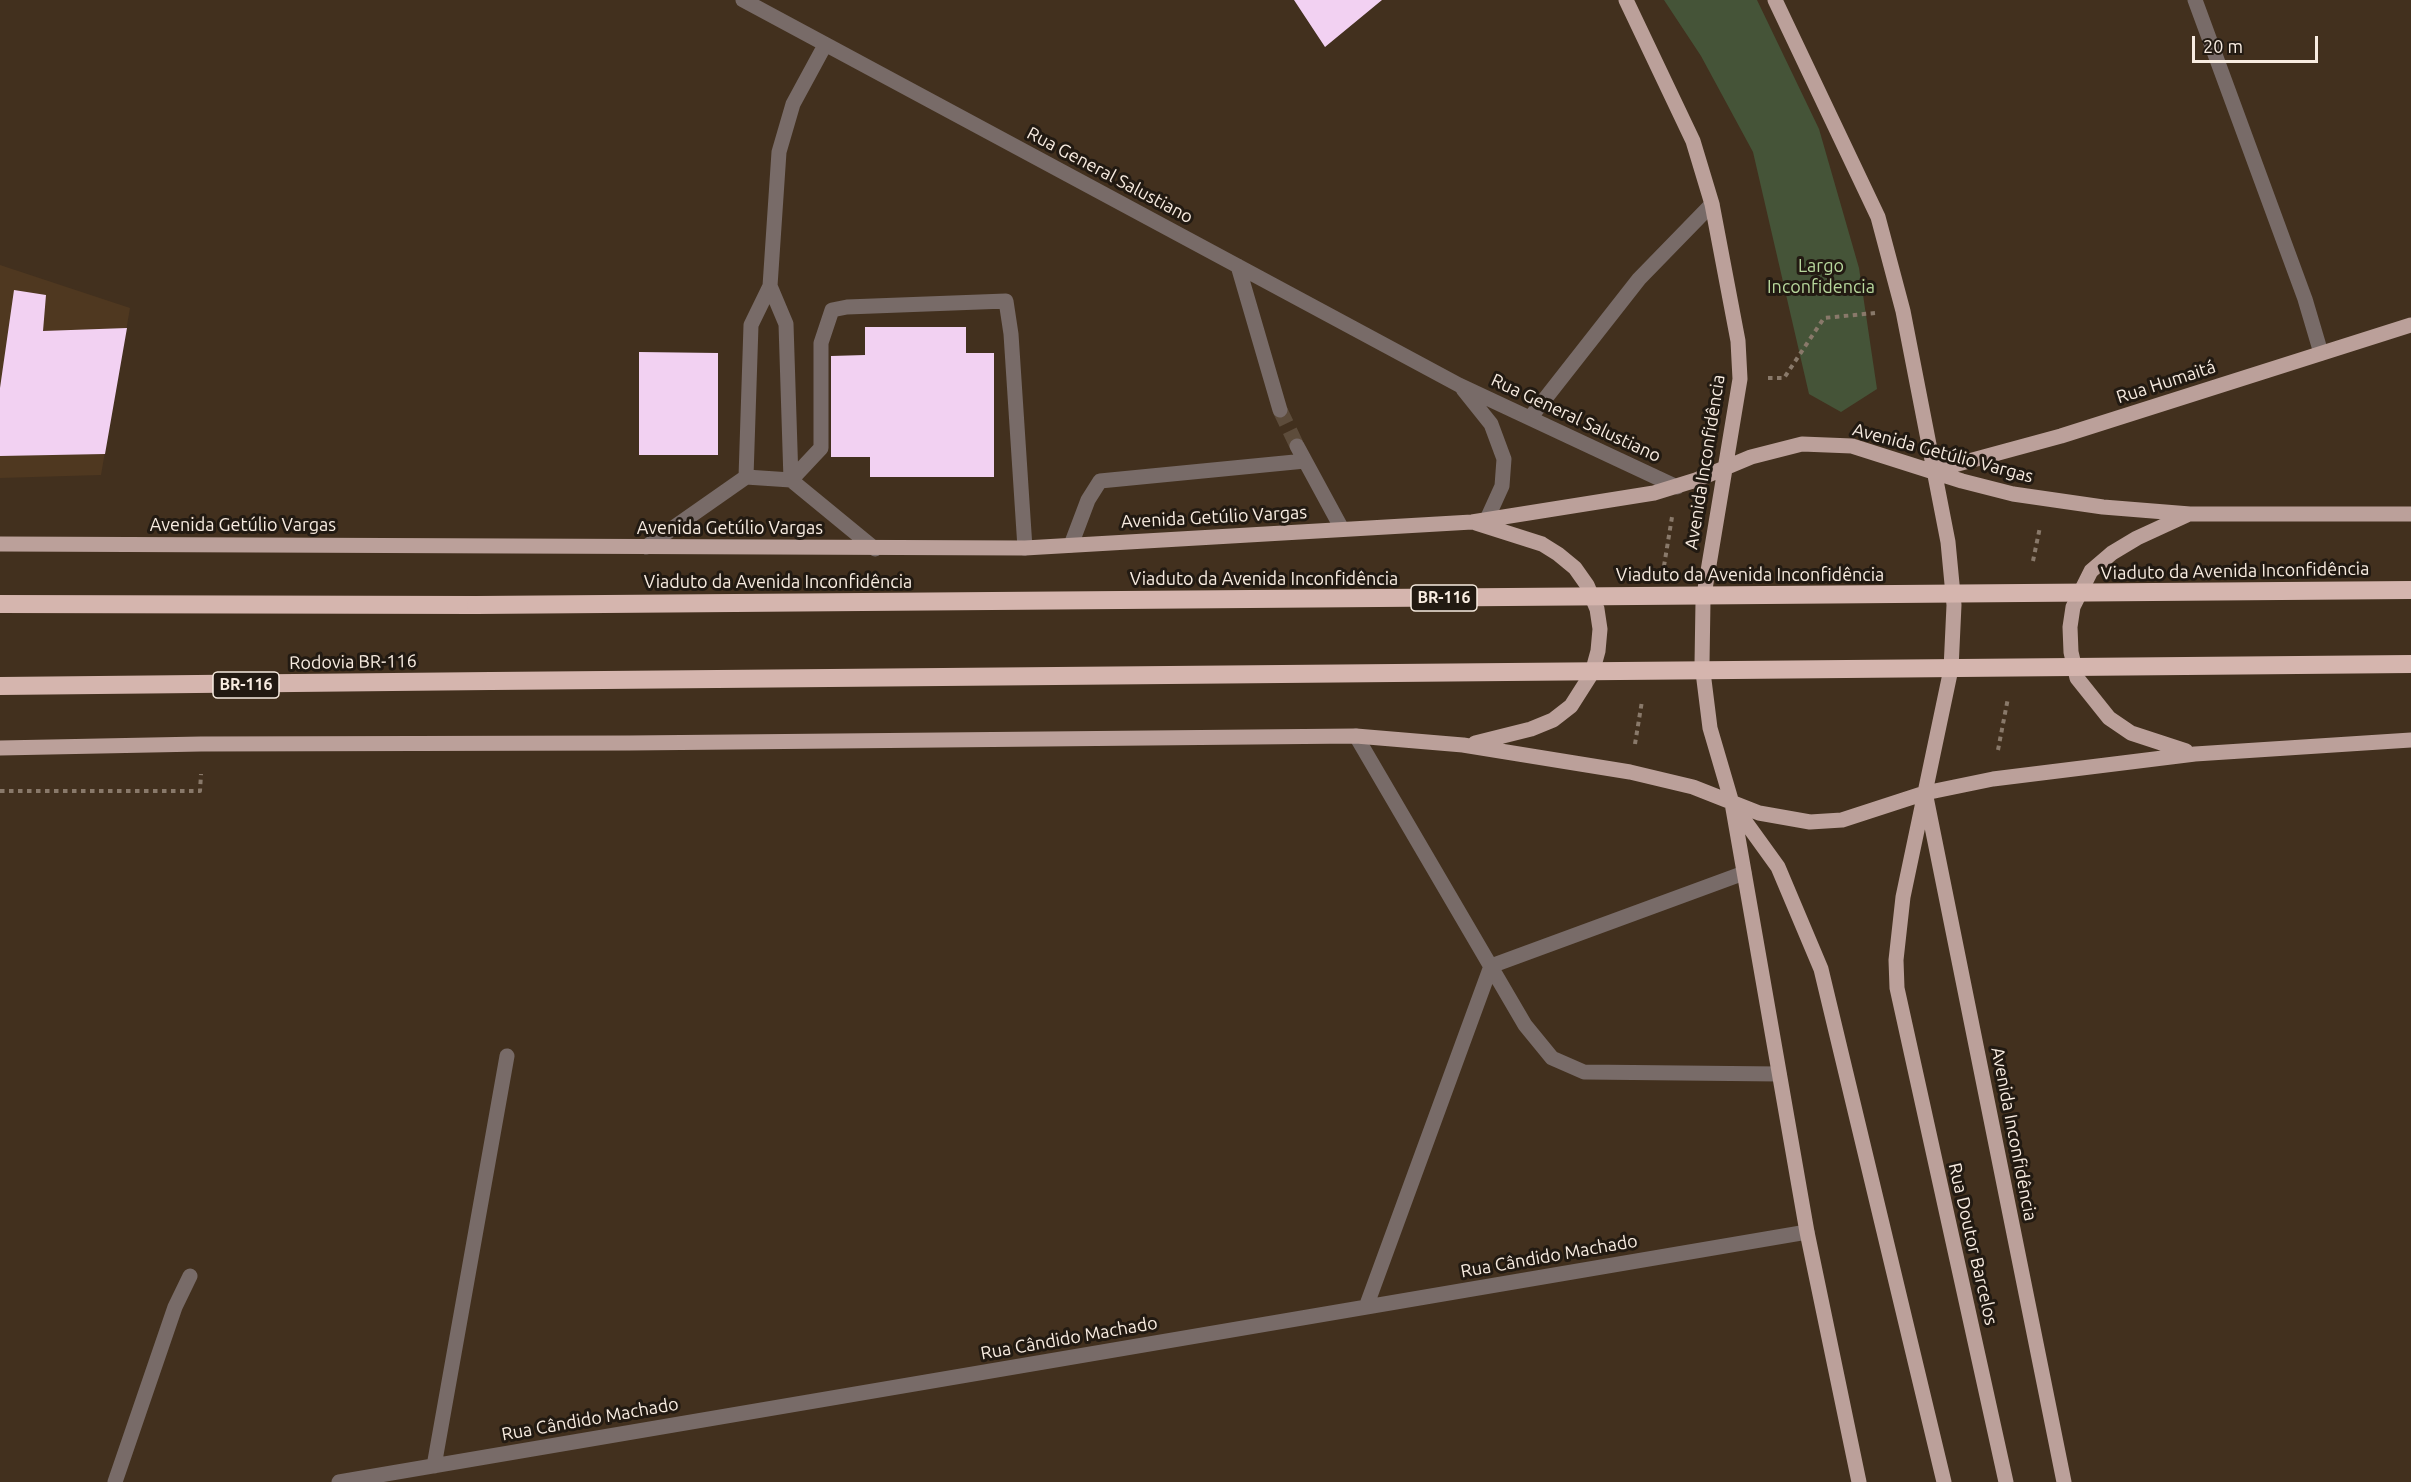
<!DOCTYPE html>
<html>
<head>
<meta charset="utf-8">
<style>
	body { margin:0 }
	#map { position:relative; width:2411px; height:1482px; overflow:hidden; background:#42301e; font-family:Ubuntu,sans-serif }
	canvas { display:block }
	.scale { position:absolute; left:2192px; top:36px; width:126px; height:27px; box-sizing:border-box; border:3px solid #f8ece1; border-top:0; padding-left:8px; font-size:18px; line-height:21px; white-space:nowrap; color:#f8ece1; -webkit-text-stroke:4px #221a12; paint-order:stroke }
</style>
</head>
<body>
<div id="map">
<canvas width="2411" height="1482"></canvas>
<div class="scale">20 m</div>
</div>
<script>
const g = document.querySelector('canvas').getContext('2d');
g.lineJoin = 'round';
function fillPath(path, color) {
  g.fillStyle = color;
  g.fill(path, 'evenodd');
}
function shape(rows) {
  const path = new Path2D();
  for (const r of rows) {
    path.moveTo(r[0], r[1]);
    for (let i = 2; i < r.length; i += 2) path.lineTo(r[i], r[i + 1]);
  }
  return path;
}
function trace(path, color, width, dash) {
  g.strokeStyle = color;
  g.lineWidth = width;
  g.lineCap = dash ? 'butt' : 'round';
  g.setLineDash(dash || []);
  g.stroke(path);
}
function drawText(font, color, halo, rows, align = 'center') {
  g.font = font + ' Ubuntu,sans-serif';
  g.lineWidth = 6;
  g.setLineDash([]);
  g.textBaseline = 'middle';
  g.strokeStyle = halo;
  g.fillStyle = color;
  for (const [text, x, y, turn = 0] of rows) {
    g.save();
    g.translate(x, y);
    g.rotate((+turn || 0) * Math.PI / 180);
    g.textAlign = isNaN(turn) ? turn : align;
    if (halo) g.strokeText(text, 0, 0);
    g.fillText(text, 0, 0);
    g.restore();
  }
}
const built = shape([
	[0,265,130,308,101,475,0,478]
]);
const green = shape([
	[1664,0,1757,0,1819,129,1859,268,1877,389,1841,412,1809,394,1753,152,1701,56]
]);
const building = shape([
	[1294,0,1382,0,1325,47],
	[14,290,46,295,43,331,127,328,105,454,0,456,0,388],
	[865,327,966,327,966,353,994,353,994,477,870,477,870,457,831,457,831,356,865,355],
	[639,352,718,353,718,455,639,455]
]);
const minorTunnel = shape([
	[1280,410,1297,446]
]);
const path = shape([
	[1768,378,1784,378,1824,318,1875,313],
	[2033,561,2040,527],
	[1664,566,1672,517],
	[1635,744,1642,701],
	[1998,750,2008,698],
	[0,791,200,791,201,774]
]);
const minor = shape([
	[743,0,1459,385,1677,487],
	[2195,0,2305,299,2321,353],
	[1238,266,1280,410],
	[770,286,786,324,791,480],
	[1463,389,1491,424,1504,459,1502,486,1487,519],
	[1530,418,1639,279,1712,204],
	[1297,446,1342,529],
	[746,477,751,325,770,286,779,152,793,104,825,45],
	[791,480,821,448,821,343,832,310,847,307,1006,301,1011,334,1025,548],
	[1071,545,1088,500,1100,481,1305,461],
	[646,547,746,477,791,480,875,549],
	[1356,736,1525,1025,1552,1058,1584,1072,1779,1074],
	[1366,1307,1491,966,1744,873],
	[434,1466,507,1056],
	[115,1482,175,1307,190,1276],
	[339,1482,1807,1232]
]);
const major = shape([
	[1626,0,1693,141,1712,204,1738,341,1740,379,1703,601,1702,664,1710,728,1732,803,1807,1232,1859,1482],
	[1775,0,1878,217,1903,311,1948,542,1954,605,1951,669,1903,897,1896,960,1897,988,2006,1482],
	[1932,471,2061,436,2411,325],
	[0,544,1025,548,1472,522,1654,493,1696,480,1751,457,1802,444,1852,446,1962,481,2013,494,2103,507,2190,514,2411,514],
	[1475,743,1531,729,1553,720,1571,706,1592,673,1598,651,1600,629,1597,609,1587,585,1575,568,1558,554,1542,544,1476,523],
	[0,748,201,744,629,743,1356,736,1463,745,1630,772,1693,787,1759,813,1810,822,1842,820,1925,793,1993,779,2195,754,2411,740],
	[2186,751,2131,733,2109,718,2077,678,2071,652,2070,627,2073,607,2091,571,2112,553,2137,538,2187,515],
	[1926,797,2064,1482],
	[1734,806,1778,867,1821,969,1944,1482]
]);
const highway = shape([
	[0,604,476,605],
	[0,686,491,681]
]);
const highwayBridge = shape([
	[476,605,2411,590],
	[491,681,2411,664]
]);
const shields = [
	[1444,598,66],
	[246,685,66]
];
const shieldNames = [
	["BR-116",1444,598],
	["BR-116",246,685]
];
const streetNames = [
	["Rua General Salustiano",1110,175,28],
	["Rua Humaitá",2166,382,-18],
	["Rua General Salustiano",1576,418,25],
	["Avenida Getúlio Vargas",1943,453,15],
	["Avenida Inconfidência",1705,462,-81],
	["Avenida Getúlio Vargas",1214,517,-3],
	["Avenida Getúlio Vargas",243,525],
	["Avenida Getúlio Vargas",730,528],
	["Viaduto da Avenida Inconfidência",2235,571,-1],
	["Viaduto da Avenida Inconfidência",1750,575],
	["Viaduto da Avenida Inconfidência",1264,579],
	["Viaduto da Avenida Inconfidência",778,582],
	["Rodovia BR-116",353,662,-1],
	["Avenida Inconfidência",2014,1134,79],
	["Rua Doutor Barcelos",1973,1244,77],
	["Rua Cândido Machado",1549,1256,-10],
	["Rua Cândido Machado",1069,1338,-10],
	["Rua Cândido Machado",590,1419,-10]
];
const parkNames = [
	["Largo",1821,266],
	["Inconfidencia",1821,287]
];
fillPath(built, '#4f3820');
fillPath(green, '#455438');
fillPath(building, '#f2d1f2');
trace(minorTunnel, '#5d4c3b', 15, [15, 8]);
trace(path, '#89796a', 4, [4.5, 4.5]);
trace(minor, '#786b68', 15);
trace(major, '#bba09a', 15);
trace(highway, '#d5b5ae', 18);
trace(highwayBridge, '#d5b5ae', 18);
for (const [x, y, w] of shields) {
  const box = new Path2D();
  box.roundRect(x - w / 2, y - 13, w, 26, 4.5);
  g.fillStyle = '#221a12';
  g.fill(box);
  trace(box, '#f8ece1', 1.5);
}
drawText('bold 16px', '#f8ece1', null, shieldNames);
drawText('18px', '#f8ece1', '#221a12', streetNames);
drawText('18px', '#b7d79c', '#221a12', parkNames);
</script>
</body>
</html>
